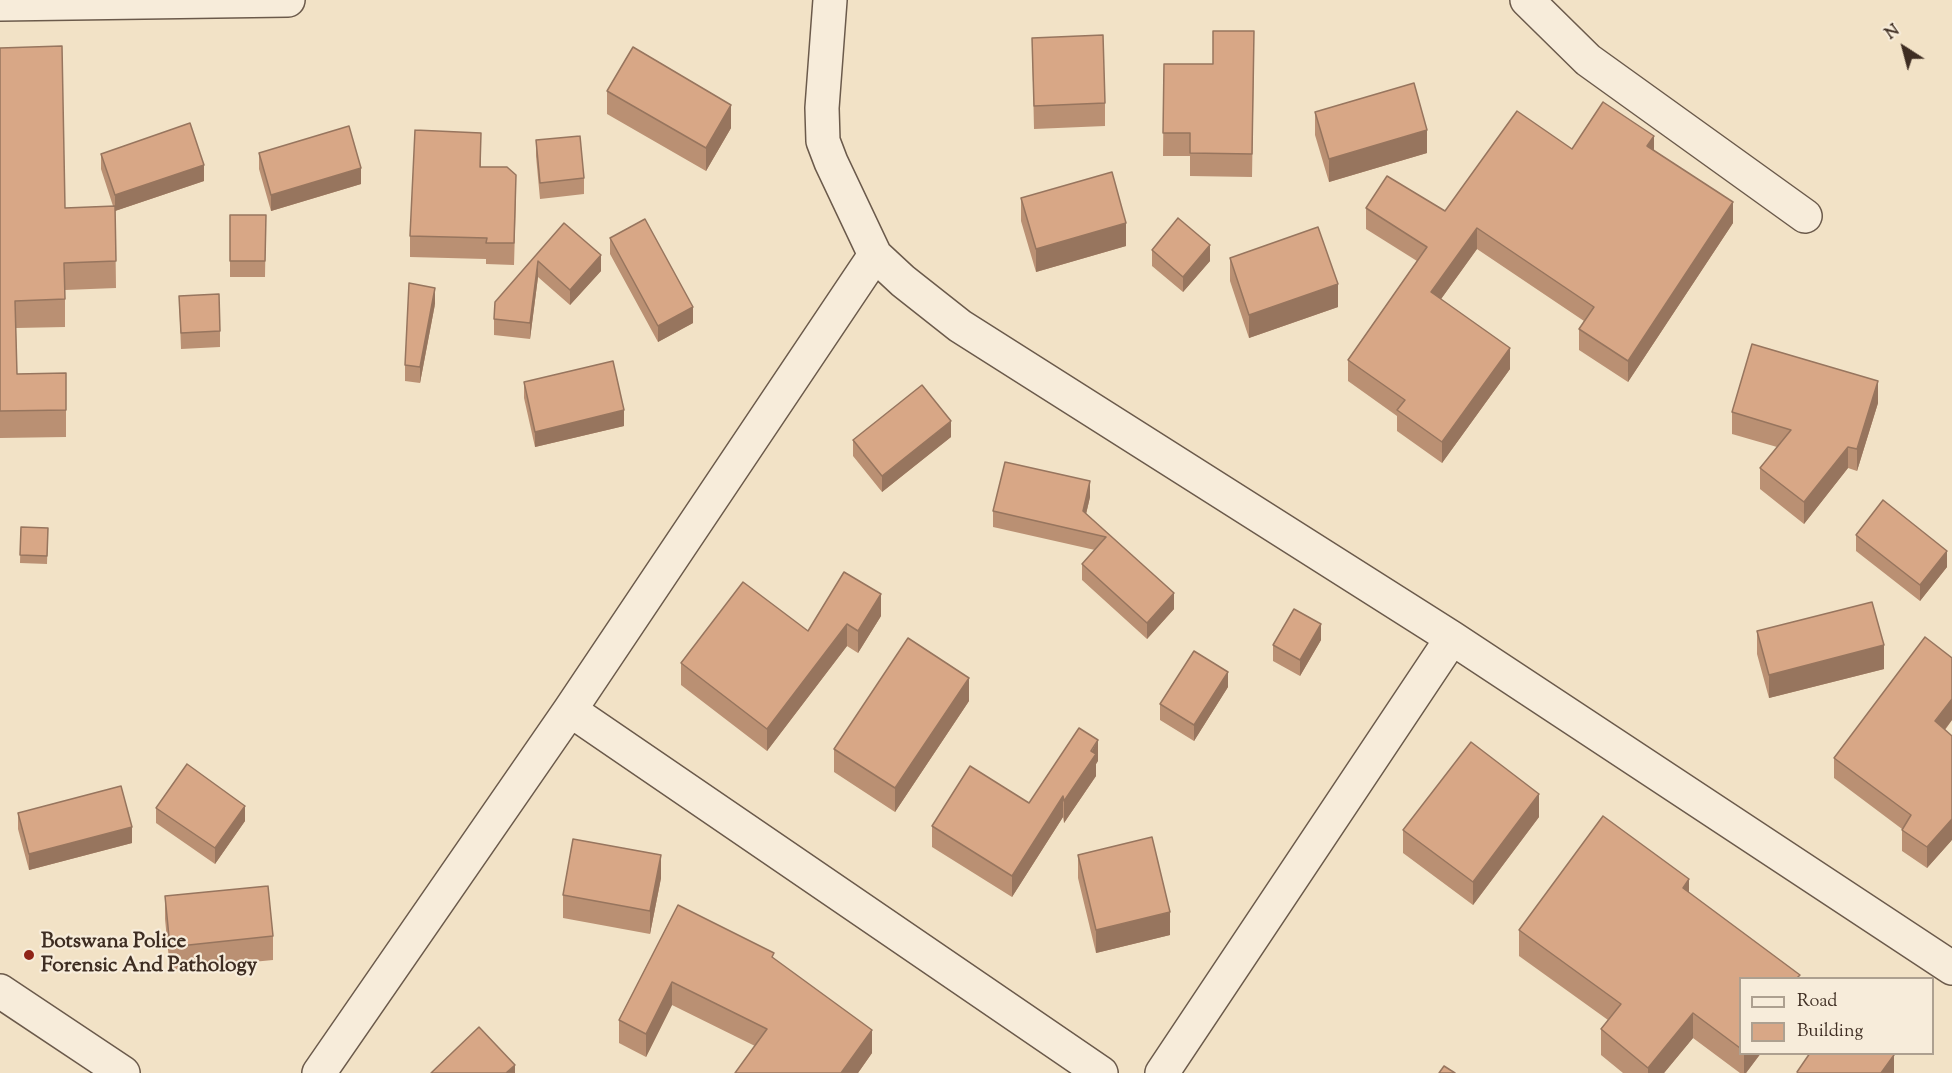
<!DOCTYPE html>
<html>
<head>
<meta charset="utf-8">
<style>
	body { margin:0 }
	#map { position:relative; width:1952px; height:1073px; overflow:hidden; background:#f2e2c6; font-family:"Sorts Mill Goudy",serif }
	canvas { display:block }
	.legend { position:absolute; left:1739px; top:977px; width:195px; height:78px; box-sizing:border-box; background:#f7ecda; border:2px solid #ada090; margin:0; padding:8px 10px; list-style:none; font-size:18px; color:#3e2d22 }
	.legend li { display:flex; align-items:center; gap:12px; height:30px }
	.legend b { width:30px; border:2px solid #ada090 }
	.north { position:absolute; left:1874px; top:18px; width:60px; height:60px; -webkit-text-stroke:4px #f7ecda; paint-order:stroke; rotate:324deg; font-size:16px; font-weight:700; line-height:24px; text-align:center; color:#3e2d22 }
	.north::after { content:''; display:block; margin:auto; width:21px; height:27px; background:#3e2d22; clip-path:polygon(50% 0,100% 100%,50% 72%,0 100%) }
</style>
</head>
<body>
<div id="map">
<canvas width="1952" height="1073"></canvas>
<ul class="legend">
<li><b style="height:8px;background:#f7ecda"></b>Road</li>
<li><b style="height:16px;background:#d8a786"></b>Building</li>
</ul>
<div class="north">N</div>
</div>
<script>
const g = document.querySelector('canvas').getContext('2d');
g.lineJoin = 'round';
function shape(rows) {
  const path = new Path2D();
  for (const r of rows) {
    path.moveTo(r[0], r[1]);
    for (let i = 2; i < r.length; i += 2) path.lineTo(r[i], r[i + 1]);
  }
  return path;
}
function trace(path, color, width, dash) {
  g.strokeStyle = color;
  g.lineWidth = width;
  g.lineCap = dash ? 'butt' : 'round';
  g.setLineDash(dash || []);
  g.stroke(path);
}
function fillPath(path, color) {
  g.fillStyle = color;
  g.fill(path, 'evenodd');
}
function drawText(font, color, halo, rows, align = 'center') {
  g.font = font + ' "Sorts Mill Goudy",serif';
  g.lineWidth = 4.5;
  g.setLineDash([]);
  g.textBaseline = 'middle';
  g.strokeStyle = halo;
  g.fillStyle = color;
  for (const [text, x, y, turn = 0] of rows) {
    g.save();
    g.translate(x, y);
    g.rotate((+turn || 0) * Math.PI / 180);
    g.textAlign = isNaN(turn) ? turn : align;
    if (halo) g.strokeText(text, 0, 0);
    g.fillText(text, 0, 0);
    g.restore();
  }
}
const minor = shape([
	[830,0,822,108,823,141,831,162,875,255,903,281,960,326,1452,638,1952,968],
	[1527,0,1588,60,1805,216],
	[0,4,288,0],
	[570,710,1101,1073],
	[0,991,123,1073],
	[319,1073,570,710,875,255],
	[1162,1073,1452,638]
]);
const wall = shape([
	[1032,38,1105,103,1105,126,1034,129],
	[0,48,65,208,113,206,101,169,101,154,204,181,115,211,116,288,65,290,65,327,16,328,17,374,66,373,66,437,0,438],
	[1254,54,1252,177,1190,176,1190,156,1163,156,1164,64,1213,64],
	[607,91,731,128,706,171,607,114],
	[1315,112,1427,153,1329,182,1315,135],
	[536,140,584,178,584,194,540,199,536,156],
	[1572,149,1654,150,1733,223,1628,382,1579,350,1579,329,1584,321,1477,249,1441,299,1510,369,1442,463,1397,431,1397,416,1348,381,1348,360,1417,261,1366,229,1366,208,1445,211],
	[259,153,361,184,271,211,259,169],
	[481,155,481,167,516,196,514,265,486,264,486,259,410,257,410,236],
	[1021,198,1126,246,1036,272,1021,221],
	[230,215,266,215,265,277,230,277],
	[564,223,601,271,570,305,538,277,530,339,494,335,494,319],
	[610,238,693,323,658,342,610,254],
	[1152,250,1210,261,1183,292,1152,266],
	[1230,258,1338,307,1249,338,1230,281],
	[179,296,220,331,220,347,181,349],
	[435,304,420,383,405,381,405,365],
	[524,382,624,426,535,447,524,398],
	[1878,403,1857,471,1848,468,1804,524,1760,489,1760,468,1777,447,1732,434,1732,412],
	[951,437,882,492,853,456,853,440],
	[1090,497,1086,514,1174,609,1147,639,1082,580,1082,564,1095,550,993,527,993,511],
	[21,527,48,528,47,564,20,563],
	[1856,535,1947,567,1920,601,1856,551],
	[881,616,858,653,847,646,767,751,681,685,681,663,808,631],
	[1757,631,1884,669,1769,698,1757,654],
	[1321,640,1300,676,1273,661,1273,645],
	[1228,687,1194,741,1160,720,1160,704],
	[969,701,895,812,834,772,834,749],
	[1952,720,1945,730,1951,841,1927,868,1902,851,1902,829,1834,778,1834,758],
	[1098,761,1096,764,1096,776,1064,823,1063,817,1012,897,932,847,932,826,1029,803],
	[156,808,245,821,215,864,156,823],
	[18,813,132,843,29,870,18,829],
	[1539,817,1473,905,1403,853,1403,830],
	[1078,855,1170,935,1096,953,1078,878],
	[661,878,650,934,563,918,563,895],
	[1689,893,1800,978,1740,978,1740,1053,1761,1053,1746,1073,1740,1073,1693,1038,1664,1073,1623,1073,1601,1055,1601,1029,1608,1020,1519,956,1519,930],
	[165,896,273,936,273,960,170,970,165,919],
	[678,905,774,959,872,1053,858,1073,735,1073,755,1046,672,1005,646,1057,619,1043,619,1020]
]);
const shadedWall = shape([
	[731,105,731,128,706,171,706,148],
	[1427,130,1427,153,1329,182,1329,159],
	[1654,136,1654,157,1647,146],
	[204,165,204,181,115,211,115,195],
	[361,168,361,184,271,211,271,195],
	[1733,202,1733,223,1628,382,1628,361],
	[1126,223,1126,246,1036,272,1036,249],
	[1477,228,1477,249,1431,313,1431,292],
	[1210,245,1210,261,1183,292,1183,277],
	[601,255,601,271,570,305,570,290],
	[538,261,538,277,530,339,530,323],
	[1338,284,1338,307,1249,338,1249,315],
	[435,288,435,304,420,383,420,367],
	[693,307,693,323,658,342,658,326],
	[1510,348,1510,369,1442,463,1442,442],
	[1878,381,1878,403,1857,471,1857,449],
	[624,410,624,426,535,447,535,432],
	[951,421,951,437,882,492,882,476],
	[1848,447,1848,468,1804,524,1804,502],
	[1090,481,1090,497,1083,527,1083,511],
	[1947,551,1947,567,1920,601,1920,585],
	[1174,593,1174,609,1147,639,1147,623],
	[881,594,881,616,858,653,858,631],
	[847,624,847,646,767,751,767,729],
	[1321,624,1321,640,1300,676,1300,660],
	[1884,645,1884,669,1769,698,1769,675],
	[1228,672,1228,687,1194,741,1194,725],
	[969,678,969,701,895,812,895,788],
	[1952,699,1952,720,1935,742,1935,721],
	[1098,740,1098,761,1096,764,1096,776,1064,823,1064,801],
	[1539,794,1539,817,1473,905,1473,882],
	[1063,796,1063,817,1012,897,1012,876],
	[245,806,245,821,215,864,215,848],
	[1952,819,1952,840,1927,868,1927,847],
	[132,827,132,843,29,870,29,854],
	[661,855,661,878,650,934,650,911],
	[1689,879,1689,904,1683,888],
	[1170,912,1170,935,1096,953,1096,930],
	[672,982,672,1005,646,1057,646,1034],
	[1693,1013,1693,1038,1664,1073,1648,1073,1648,1068],
	[872,1030,872,1053,858,1073,841,1073],
	[1744,1053,1761,1053,1746,1073,1744,1073],
	[1894,1055,1894,1073,1881,1073],
	[515,1065,515,1073,506,1073]
]);
const building = shape([
	[1213,31,1254,31,1252,154,1190,153,1190,133,1163,133,1164,64,1213,64,1213,31],
	[1103,35,1105,103,1034,106,1032,38,1103,35],
	[62,46,65,208,115,206,116,261,64,263,65,299,15,301,17,374,66,373,66,410,0,411,0,48,62,46],
	[633,47,731,105,706,148,607,91,633,47],
	[1414,83,1427,130,1329,159,1315,112,1414,83],
	[1603,102,1654,136,1647,146,1733,202,1628,361,1579,329,1594,307,1477,228,1431,292,1510,348,1442,442,1397,410,1405,400,1348,360,1427,247,1366,208,1387,176,1445,211,1517,111,1572,149,1603,102],
	[190,123,204,165,115,195,101,154,190,123],
	[349,126,361,168,271,195,259,153,349,126],
	[415,130,481,133,480,167,507,167,516,175,514,243,486,243,487,238,410,236,415,130],
	[580,136,584,178,540,183,536,140,580,136],
	[1112,172,1126,223,1036,249,1021,198,1112,172],
	[230,215,266,215,265,261,230,261,230,215],
	[1178,218,1210,245,1183,277,1152,250,1178,218],
	[645,219,693,307,658,326,610,238,645,219],
	[564,223,601,255,570,290,538,261,530,323,494,319,495,302,564,223],
	[1318,227,1338,284,1249,315,1230,258,1318,227],
	[409,283,435,288,420,367,405,365,409,283],
	[219,294,220,331,181,333,179,296,219,294],
	[1752,344,1878,381,1857,449,1848,447,1804,502,1760,468,1791,430,1732,412,1752,344],
	[613,361,624,410,535,432,524,382,613,361],
	[922,385,951,421,882,476,853,440,922,385],
	[1005,462,1090,481,1083,511,1174,593,1147,623,1082,564,1106,537,993,511,1005,462],
	[1883,500,1947,551,1920,585,1856,535,1883,500],
	[21,527,48,528,47,556,20,555,21,527],
	[844,572,881,594,858,631,847,624,767,729,681,663,743,582,808,631,844,572],
	[1872,602,1884,645,1769,675,1757,631,1872,602],
	[1294,609,1321,624,1300,660,1273,645,1294,609],
	[1925,637,1952,658,1952,699,1935,721,1952,736,1952,819,1927,847,1902,830,1911,815,1834,758,1925,637],
	[908,638,969,678,895,788,834,749,908,638],
	[1194,651,1228,672,1194,725,1160,704,1194,651],
	[1079,728,1098,740,1091,751,1096,754,1064,801,1063,796,1012,876,932,826,970,766,1029,803,1079,728],
	[1471,742,1539,794,1473,882,1403,830,1471,742],
	[187,764,245,806,215,848,156,808,187,764],
	[121,786,132,827,29,854,18,813,121,786],
	[1603,816,1689,879,1683,888,1800,975,1797,978,1740,978,1740,1048,1693,1013,1648,1068,1601,1029,1621,1004,1519,930,1603,816],
	[1152,837,1170,912,1096,930,1078,855,1152,837],
	[573,839,661,855,650,911,563,895,573,839],
	[268,886,273,936,170,947,165,896,268,886],
	[678,905,774,953,772,957,872,1030,841,1073,735,1073,767,1029,672,982,646,1034,619,1020,678,905],
	[479,1027,515,1065,506,1073,431,1073,479,1027],
	[1810,1053,1892,1053,1894,1055,1881,1073,1798,1073,1797,1072,1810,1053],
	[1444,1066,1455,1073,1439,1073,1444,1066]
]);
const markers = [
	[29,955,6,"#8f2418"]
];
const poiNames = [
	["Botswana Police",41,943],
	["Forensic And Pathology",41,967]
];
trace(minor, '#6b5a4b', 36);
trace(minor, '#f7ecda', 33);
fillPath(wall, '#ba9073');
fillPath(shadedWall, '#97755e');
fillPath(building, '#d8a786');
trace(building, '#97755e', 1.5);
for (const [x, y, r, color] of markers) {
  const dot = new Path2D();
  dot.arc(x, y, r, 0, 2 * Math.PI);
  g.fillStyle = color;
  g.fill(dot);
  trace(dot, '#f7ecda', 2);
}
drawText('bold 21px', '#3e2d22', '#f7ecda', poiNames, 'left');
</script>
</body>
</html>
